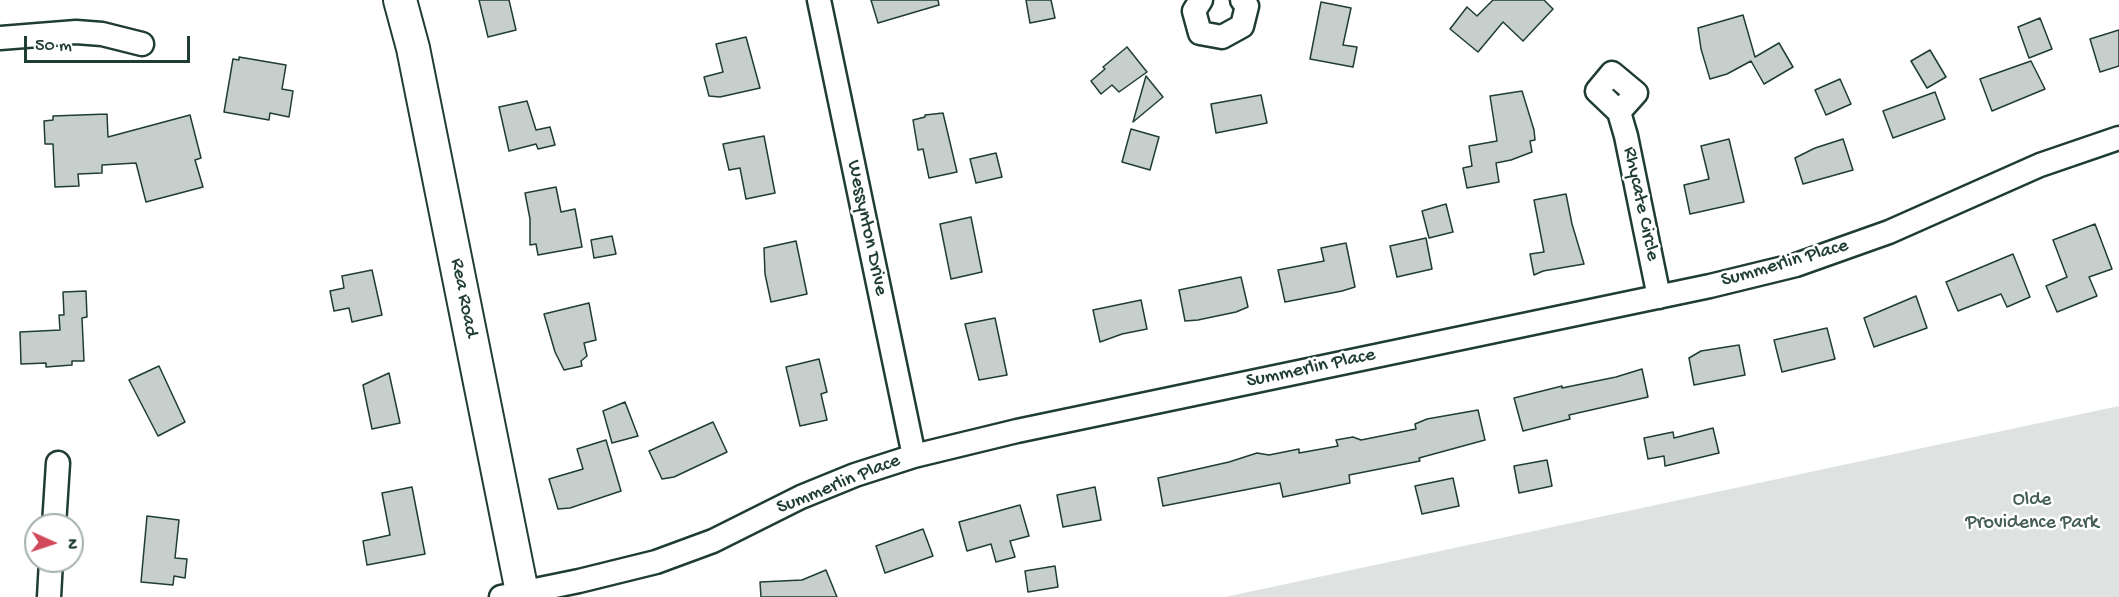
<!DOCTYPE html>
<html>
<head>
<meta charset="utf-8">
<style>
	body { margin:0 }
	#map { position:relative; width:2119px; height:597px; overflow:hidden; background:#fff; font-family:"Gochi Hand",sans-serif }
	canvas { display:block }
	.north { position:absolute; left:24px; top:513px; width:60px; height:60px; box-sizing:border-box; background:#fff; border:2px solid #a5b1ae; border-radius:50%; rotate:93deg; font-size:16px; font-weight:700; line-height:24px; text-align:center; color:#1f3d34 }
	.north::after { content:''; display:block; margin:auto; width:21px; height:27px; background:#d1495b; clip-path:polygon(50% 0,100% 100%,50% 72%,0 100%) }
	.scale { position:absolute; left:24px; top:36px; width:166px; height:27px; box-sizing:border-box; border:3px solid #1f3d34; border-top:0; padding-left:8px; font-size:18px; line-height:21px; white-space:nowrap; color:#1f3d34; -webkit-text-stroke:4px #fff; paint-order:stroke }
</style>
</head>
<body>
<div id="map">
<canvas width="2119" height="597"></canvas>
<div class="north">N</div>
<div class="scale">50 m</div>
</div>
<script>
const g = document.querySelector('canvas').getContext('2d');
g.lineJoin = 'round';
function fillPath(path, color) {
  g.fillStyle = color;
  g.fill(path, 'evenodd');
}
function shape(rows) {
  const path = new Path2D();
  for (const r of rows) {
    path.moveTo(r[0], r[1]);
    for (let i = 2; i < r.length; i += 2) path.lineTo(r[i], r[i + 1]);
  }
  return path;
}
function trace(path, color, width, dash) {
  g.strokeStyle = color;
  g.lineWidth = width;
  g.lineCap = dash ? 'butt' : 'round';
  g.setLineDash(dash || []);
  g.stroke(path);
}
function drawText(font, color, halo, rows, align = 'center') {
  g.font = font + ' "Gochi Hand",sans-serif';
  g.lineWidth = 5;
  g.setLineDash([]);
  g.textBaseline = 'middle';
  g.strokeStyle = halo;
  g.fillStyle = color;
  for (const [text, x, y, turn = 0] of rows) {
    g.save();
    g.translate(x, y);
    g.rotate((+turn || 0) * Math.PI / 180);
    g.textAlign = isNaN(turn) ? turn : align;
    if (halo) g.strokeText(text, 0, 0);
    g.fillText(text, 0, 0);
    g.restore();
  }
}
const green = shape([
	[2119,406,2119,597,1225,597]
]);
const building = shape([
	[479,0,509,0,516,30,488,37,479,0],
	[871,0,938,0,939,5,878,23,871,0],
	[1026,0,1051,0,1055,18,1030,23,1026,0],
	[1493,0,1544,0,1553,9,1523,41,1503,22,1478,52,1450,29,1467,7,1477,16,1493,0],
	[1321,2,1351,8,1343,45,1357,47,1353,67,1310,59,1321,2],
	[1743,15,1755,57,1779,43,1793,67,1764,84,1751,61,1727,74,1710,79,1701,49,1698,28,1743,15],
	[2040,18,2052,49,2029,58,2018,27,2040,18],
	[2119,30,2119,66,2100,72,2090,39,2119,30],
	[746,37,760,88,720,97,709,96,704,77,723,72,716,44,746,37],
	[1127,47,1147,72,1119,92,1112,85,1101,94,1091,81,1105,69,1103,67,1127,47],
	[1930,50,1946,77,1927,88,1911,61,1930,50],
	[239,57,286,65,282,89,293,91,289,117,270,113,269,120,224,112,233,59,239,60,239,57],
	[2031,61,2045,89,1992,111,1980,79,2031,61],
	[1146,76,1163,97,1133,122,1146,76],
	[1840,79,1851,104,1826,115,1815,90,1840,79],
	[1522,91,1534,130,1535,140,1530,141,1532,152,1511,160,1496,163,1499,182,1467,188,1463,168,1472,166,1469,146,1497,141,1490,96,1522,91],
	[1935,92,1945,119,1893,138,1883,111,1935,92],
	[1261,95,1267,123,1216,133,1211,104,1261,95],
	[527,101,536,130,550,127,555,145,538,149,536,144,509,151,499,107,527,101],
	[943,113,957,172,929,178,923,149,918,150,913,120,925,117,925,115,943,113],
	[107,114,108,137,190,115,201,158,195,160,203,187,146,202,136,163,102,165,102,173,78,174,79,186,55,187,53,144,45,144,44,121,53,120,53,116,107,114],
	[1131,129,1159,137,1150,170,1122,162,1131,129],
	[764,136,775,193,746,199,740,168,729,170,723,144,764,136],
	[1729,139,1744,202,1690,214,1684,185,1709,179,1701,146,1729,139],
	[1843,139,1853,170,1803,184,1795,158,1815,148,1843,139],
	[996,153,1002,177,976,183,970,159,996,153],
	[556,187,561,212,575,209,582,247,538,255,536,244,530,245,530,219,525,193,556,187],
	[1566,194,1572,224,1584,264,1543,271,1534,275,1530,254,1544,252,1534,200,1566,194],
	[1446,204,1453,232,1429,238,1422,211,1446,204],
	[971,217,982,272,951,279,940,224,971,217],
	[2095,224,2112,269,2089,277,2097,296,2057,312,2046,286,2067,277,2053,240,2095,224],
	[612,236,616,254,594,258,591,240,612,236],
	[1426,238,1432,269,1397,277,1390,246,1426,238],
	[796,241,807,294,771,302,765,274,764,248,796,241],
	[1346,243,1355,287,1342,291,1285,302,1278,270,1324,261,1321,248,1346,243],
	[2013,254,2030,297,2007,307,2001,294,1958,311,1946,282,2013,254],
	[372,270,382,315,352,322,349,308,334,311,330,291,344,288,342,276,372,270],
	[1241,277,1248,307,1236,312,1198,320,1185,321,1179,290,1241,277],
	[86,291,87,317,82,318,84,361,72,361,72,365,46,367,46,363,21,364,20,332,60,330,59,315,64,315,63,292,86,291],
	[1916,296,1927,328,1874,347,1864,318,1916,296],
	[1141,300,1147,329,1122,334,1100,342,1093,310,1141,300],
	[589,303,596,340,584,343,587,356,581,361,582,366,564,370,555,352,544,314,589,303],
	[995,318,1007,375,979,380,965,324,995,318],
	[1827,328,1835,359,1782,372,1774,340,1827,328],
	[1739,345,1745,375,1694,385,1689,358,1701,351,1739,345],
	[819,359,827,392,821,394,827,420,800,426,786,367,819,359],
	[159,366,185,422,158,436,129,380,159,366],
	[1642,369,1648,397,1569,415,1570,419,1523,431,1514,398,1562,386,1562,388,1616,377,1642,369],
	[389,373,400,423,372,429,363,385,389,373],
	[625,402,638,436,612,443,603,411,625,402],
	[1478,410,1485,440,1419,458,1420,461,1349,475,1350,483,1283,497,1280,483,1163,506,1158,478,1229,462,1257,453,1269,455,1299,449,1299,453,1338,446,1336,440,1353,437,1361,440,1416,429,1415,424,1427,419,1478,410],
	[713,422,727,452,674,477,662,479,649,451,713,422],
	[1713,428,1719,453,1665,466,1664,456,1648,459,1644,438,1673,432,1674,438,1713,428],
	[606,440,621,491,570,508,558,509,549,479,583,469,577,449,606,440],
	[1547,460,1552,486,1519,493,1514,466,1547,460],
	[1453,478,1459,506,1422,514,1415,486,1453,478],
	[412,487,425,554,367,565,363,541,390,535,382,493,412,487],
	[1095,487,1101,520,1063,527,1057,495,1095,487],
	[1020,505,1029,536,1010,541,1015,557,996,562,991,544,967,551,959,522,1020,505],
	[147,516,179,520,175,558,187,559,185,578,174,576,173,585,141,582,147,516],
	[923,529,933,556,885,573,876,546,923,529],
	[1055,566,1058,587,1028,592,1025,571,1055,566],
	[826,570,837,597,761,597,760,582,802,580,826,570]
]);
const minor = shape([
	[819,0,914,456],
	[1201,0,1194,11,1200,33,1222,37,1242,26,1247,6,1242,0],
	[0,38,76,32,102,34,142,44],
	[1619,112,1597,91,1612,73,1636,93,1619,112,1626,136,1659,297],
	[54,525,58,463],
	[49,597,51,561],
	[501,597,579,581,656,562,713,541,801,497,855,475,914,456,1017,431,1710,286,1796,265,1889,232,2040,165,2119,138]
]);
const secondary = shape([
	[400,0,413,48,523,597]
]);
const streetNames = [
	["Rhycate Circle",1640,204,78],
	["Wessynton Drive",866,228,78],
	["Summerlin Place",1785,264,-16],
	["Rea Road",463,298,79],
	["Summerlin Place",1311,369,-12],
	["Summerlin Place",839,485,-22]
];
const parkNames = [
	["Olde",2032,501],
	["Providence Park",2032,524]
];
fillPath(green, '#dee3e2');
fillPath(building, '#c7cfcc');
trace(building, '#1f3d34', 1.5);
trace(minor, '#1f3d34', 27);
trace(secondary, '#1f3d34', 36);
trace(minor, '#fff', 22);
trace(secondary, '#fff', 32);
drawText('20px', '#1f3d34', '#fff', streetNames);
drawText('20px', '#455e57', '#fff', parkNames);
</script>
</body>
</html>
